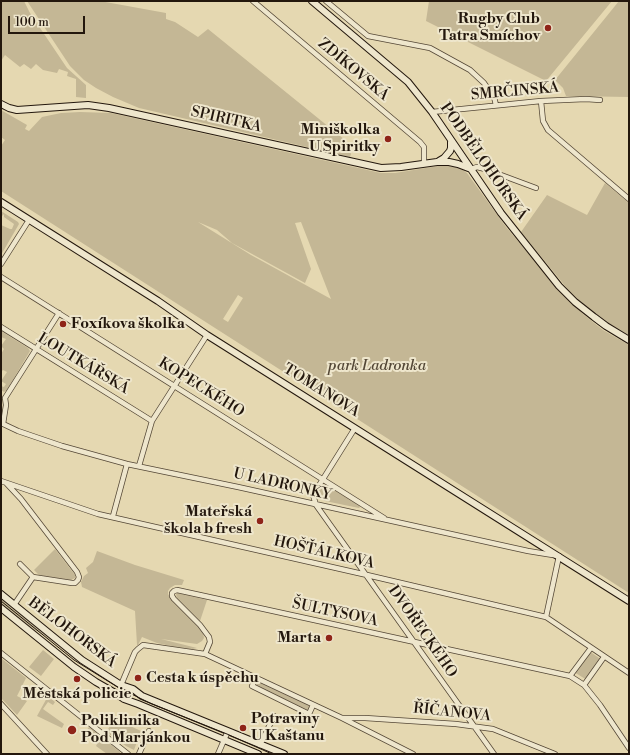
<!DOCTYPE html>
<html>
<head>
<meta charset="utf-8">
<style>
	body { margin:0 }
	#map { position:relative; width:630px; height:755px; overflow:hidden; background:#e5d8b1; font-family:"Libre Bodoni",serif }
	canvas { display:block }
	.frame { position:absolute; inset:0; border:2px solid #23170d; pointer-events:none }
	.scale { position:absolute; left:8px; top:16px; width:77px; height:18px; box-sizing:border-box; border:2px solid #23170d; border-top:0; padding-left:5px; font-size:12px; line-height:14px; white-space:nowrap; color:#23170d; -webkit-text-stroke:3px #eee6cc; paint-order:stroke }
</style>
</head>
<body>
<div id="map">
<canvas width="630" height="755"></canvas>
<div class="frame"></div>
<div class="scale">100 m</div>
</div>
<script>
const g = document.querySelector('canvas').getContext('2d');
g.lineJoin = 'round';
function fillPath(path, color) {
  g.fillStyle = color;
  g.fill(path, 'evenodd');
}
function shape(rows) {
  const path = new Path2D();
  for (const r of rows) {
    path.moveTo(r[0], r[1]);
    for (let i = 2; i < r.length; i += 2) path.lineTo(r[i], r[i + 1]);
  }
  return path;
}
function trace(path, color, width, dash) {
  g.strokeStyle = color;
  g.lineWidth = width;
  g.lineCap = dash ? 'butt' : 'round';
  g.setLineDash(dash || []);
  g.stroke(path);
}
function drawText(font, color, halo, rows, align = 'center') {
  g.font = font + ' "Libre Bodoni",serif';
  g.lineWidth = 4;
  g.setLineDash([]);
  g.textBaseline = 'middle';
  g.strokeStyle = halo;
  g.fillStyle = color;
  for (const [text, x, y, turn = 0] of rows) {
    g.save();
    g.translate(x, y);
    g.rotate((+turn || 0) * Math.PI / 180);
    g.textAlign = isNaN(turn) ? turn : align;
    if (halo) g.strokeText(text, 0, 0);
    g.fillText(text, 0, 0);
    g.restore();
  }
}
const green = shape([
	[1,1,24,1,30,13,67,68,86,85,86,98,76,97,76,79,67,76,68,72,59,69,57,73,43,70,36,64,31,69,24,64,20,67,5,55,1,61],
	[27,1,100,1,166,13,166,19,175,22,198,37,208,29,345,140,351,154,350,157,139,108,113,97,96,88,84,80,70,66],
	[429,1,612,1,546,81,426,21],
	[619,1,629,1,629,97,566,96,563,88,555,80],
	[1,110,27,125,25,129,29,131,42,117,61,113,80,112,111,113,381,173,395,173,444,165,460,168,467,173,506,227,556,286,583,314,603,330,629,345,629,593,1,191,1,146,5,140,1,137],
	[198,222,217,230,232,243,305,283,311,269,295,223,301,222,331,299,251,255],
	[238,295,243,298,228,322,223,319],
	[605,183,629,203,629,337,600,319,570,292,521,232,547,195,587,215],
	[1,211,18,222,19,224,1,255,1,225,10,229,12,229,14,224,4,217,4,214,1,217],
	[1,331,28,348,30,351,7,390,4,392,1,390,1,386,4,387,6,384,1,381,7,372,3,370,1,372,1,354,4,349,1,346,6,339,1,337],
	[324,484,359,505,360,507,359,508,325,501,316,496],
	[55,549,75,575,75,578,71,580,39,575,34,570],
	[97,551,135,565,184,580,182,585,175,585,170,588,168,591,168,594,173,601,203,631,204,638,202,641,197,644,161,639,197,648,192,649,171,646,157,643,142,637,138,645,137,645,135,611,82,587,81,582,84,576,88,573,86,568,93,562],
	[177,593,207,600,200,621,177,598,176,594],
	[1,596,87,666,45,636,23,623,1,605],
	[43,650,54,659,41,676,29,667],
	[589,651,602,660,587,680,574,672],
	[1,658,26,678,17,696,27,701,17,715,1,698],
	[258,682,310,706,308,710,256,686],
	[48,696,55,702,53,705,48,702,43,709,64,724,62,728,37,716],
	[115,719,141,731,134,750,126,746,106,732],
	[89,727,120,752,120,754,107,754,96,746,97,744,83,735]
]);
const street = shape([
	[253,1,420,142,424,147,424,164],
	[326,1,368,36,430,48,470,70,484,83,494,97,496,105],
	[541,101,543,121,548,130,629,199],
	[432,112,541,101,586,99,600,100],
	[471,169,477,167,485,169,536,188],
	[1,264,29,220],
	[1,277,384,518],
	[1,327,152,421],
	[5,398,59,313],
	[1,423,18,431,62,446,127,464,238,487,528,551,559,556,546,617],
	[3,424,6,405,5,398],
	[355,428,313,495,316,505,494,754],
	[139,466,152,421,207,335],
	[1,481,98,514,367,575,546,617,629,673],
	[7,484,21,499,77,572,79,577,78,580,75,583,72,583,33,577,20,564],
	[113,516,127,464],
	[14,605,33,577],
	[1,653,128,754],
	[205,654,210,642,209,637,200,625,174,599,172,596,172,593,174,591,177,590,570,676,584,685,600,705,629,748],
	[570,676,591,648],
	[256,678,252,686,309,714,313,705],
	[121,685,135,652,138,649,143,645,205,654,342,718,413,754],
	[584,685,604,657],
	[1,704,47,754],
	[343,718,365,718,456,724,493,729,555,754],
	[260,745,274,716],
	[139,754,149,731],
	[218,754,228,731]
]);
const secondary = shape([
	[312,1,408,82,432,112,501,213,559,286,575,302,594,317,606,326,629,340],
	[1,104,9,108,17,110,88,105,109,108,381,168,401,167,437,162,449,162,458,164,471,169],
	[439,161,444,158,450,151,451,148,451,142],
	[1,202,158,301,207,335,629,601],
	[1,594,82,660,121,685,133,689,142,696,284,754],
	[1,608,74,667,96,682,117,694,124,699,138,704,258,754]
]);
const tram = shape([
	[1,601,74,660,119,688,152,704,227,734,272,754]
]);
const markers = [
	[548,28,4,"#8f2418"],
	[388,139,4,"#8f2418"],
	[63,324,4,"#8f2418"],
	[260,521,4,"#8f2418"],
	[329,638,4,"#8f2418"],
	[138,678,4,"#8f2418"],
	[77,679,4,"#8f2418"],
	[243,728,4,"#8f2418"],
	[72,730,5,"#8f2418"]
];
const poiNames = [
	["Rugby Club",540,19],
	["Tatra Smíchov",540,36],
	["Miniškolka",380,130],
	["U Spiritky",380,147],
	["Foxíkova školka",71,324,"left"],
	["Mateřská",252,512],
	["škola b fresh",252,529],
	["Marta",321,638],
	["Cesta k úspěchu",146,678,"left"],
	["Městská policie",77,694,"center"],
	["Potraviny",251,719,"left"],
	["U Kaštanu",251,736,"left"],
	["Poliklinika",81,721,"left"],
	["Pod Marjánkou",81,738,"left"]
];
const streetNames = [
	["ZDÍKOVSKÁ",353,70,40],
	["SMRČINSKÁ",515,92,-5],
	["SPIRITKA",226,120,13],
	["PODBĚLOHORSKÁ",483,162,55],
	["LOUTKÁŘSKÁ",83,364,31],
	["KOPECKÉHO",201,388,32],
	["TOMANOVA",321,391,32],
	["U LADRONKY",282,485,13],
	["HOŠŤÁLKOVA",324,553,13],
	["ŠULTYSOVA",335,613,12],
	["DVOŘECKÉHO",422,632,55],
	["BĚLOHORSKÁ",72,633,37],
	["ŘÍČANOVA",452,713,6]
];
const parkNames = [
	["park Ladronka",377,366]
];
fillPath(green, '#c4b795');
trace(street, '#544736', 6);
trace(secondary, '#23170d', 8);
trace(street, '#eee6cc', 4.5);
trace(secondary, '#eee6cc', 6);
trace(tram, '#23170d', 1);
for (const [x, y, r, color] of markers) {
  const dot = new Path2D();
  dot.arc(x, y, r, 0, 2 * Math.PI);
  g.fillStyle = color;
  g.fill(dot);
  trace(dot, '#eee6cc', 1.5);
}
drawText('bold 15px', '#23170d', '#eee6cc', poiNames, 'right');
drawText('15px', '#23170d', '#eee6cc', streetNames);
drawText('italic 15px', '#534736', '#eee6cc', parkNames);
</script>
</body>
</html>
